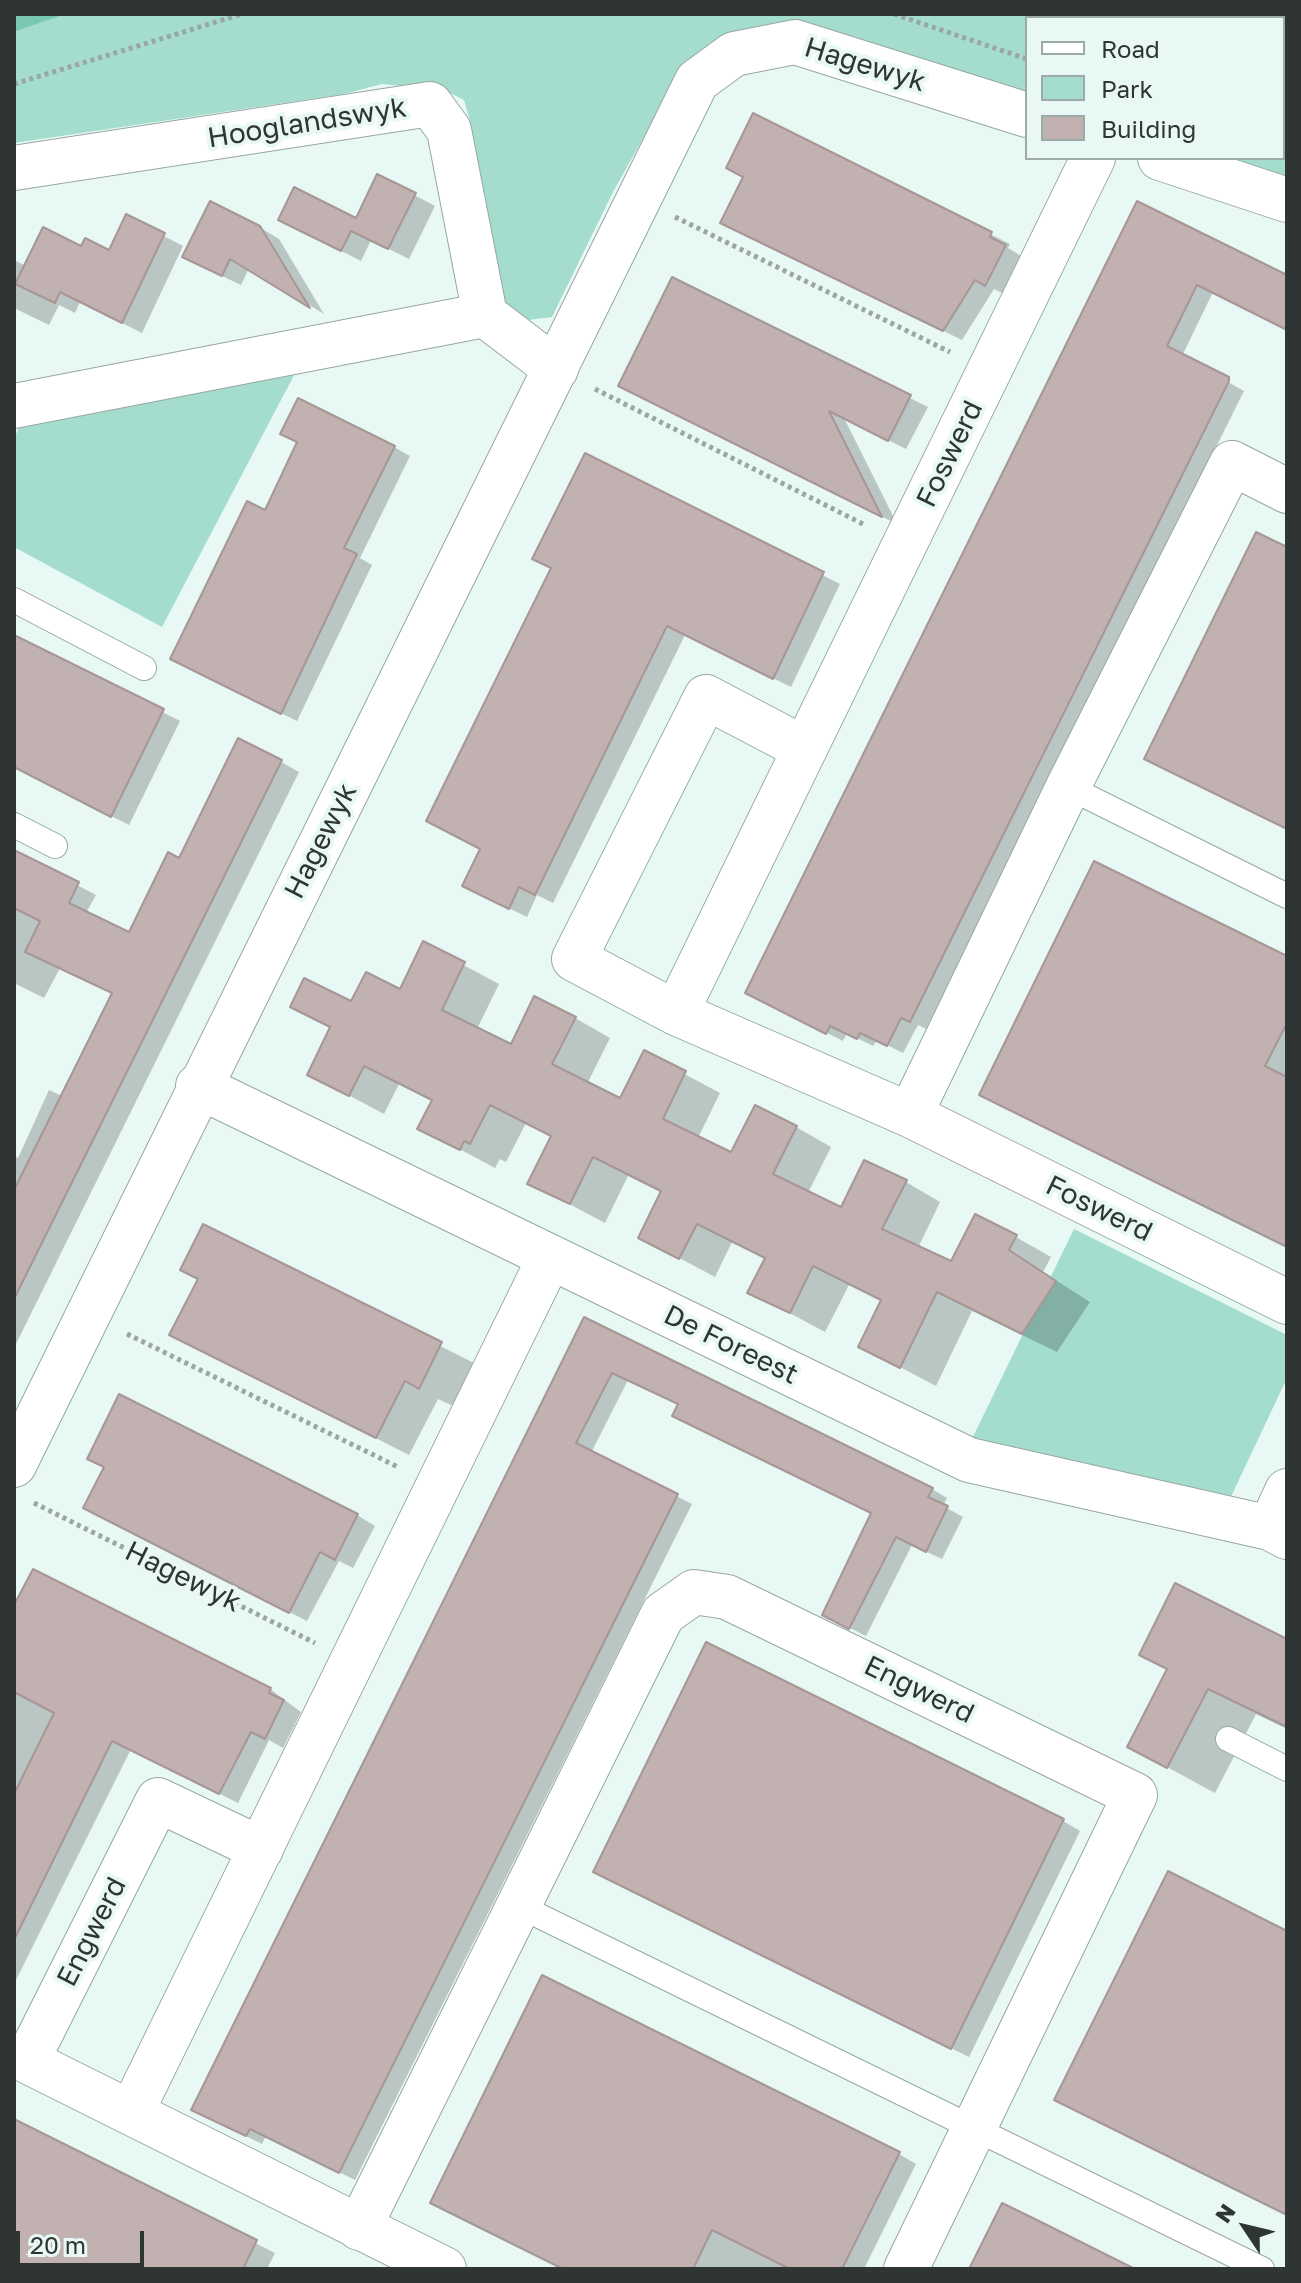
<!DOCTYPE html>
<html>
<head>
<meta charset="utf-8">
<style>
	body { margin:0 }
	#map { position:relative; width:1301px; height:2283px; overflow:hidden; background:#e8f8f4; font-family:"Golos Text",sans-serif }
	canvas { display:block }
	.frame { position:absolute; inset:0; border:16px solid #2f3533; pointer-events:none }
	.legend { position:absolute; left:1025px; top:16px; width:260px; height:144px; box-sizing:border-box; background:#e8f8f4; border:2px solid #9eaaa7; margin:0; padding:10px 14px; list-style:none; font-size:24px; color:#2f3533 }
	.legend li { display:flex; align-items:center; gap:16px; height:40px }
	.legend b { width:40px; border:2px solid #9eaaa7 }
	.north { position:absolute; left:1205px; top:2187px; width:80px; height:80px; -webkit-text-stroke:6px #e8f8f4; paint-order:stroke; rotate:305deg; font-size:22px; font-weight:700; line-height:32px; text-align:center; color:#2f3533 }
	.north::after { content:''; display:block; margin:auto; width:28px; height:36px; background:#2f3533; clip-path:polygon(50% 0,100% 100%,50% 72%,0 100%) }
	.scale { position:absolute; left:16px; top:2231px; width:128px; height:36px; box-sizing:border-box; border:4px solid #2f3533; border-top:0; padding-left:10px; font-size:24px; line-height:28px; white-space:nowrap; color:#2f3533; -webkit-text-stroke:6px #e8f8f4; paint-order:stroke }
</style>
</head>
<body>
<div id="map">
<canvas width="1301" height="2283"></canvas>
<div class="frame"></div>
<ul class="legend">
<li><b style="height:10px;background:#fff"></b>Road</li>
<li><b style="height:22px;background:#a4ddcd"></b>Park</li>
<li><b style="height:22px;background:#c1b1b0"></b>Building</li>
</ul>
<div class="north">N</div>
<div class="scale">20 m</div>
</div>
<script>
const g = document.querySelector('canvas').getContext('2d');
g.lineJoin = 'round';
function fillPath(path, color) {
  g.fillStyle = color;
  g.fill(path, 'evenodd');
}
function shape(rows) {
  const path = new Path2D();
  for (const r of rows) {
    path.moveTo(r[0], r[1]);
    for (let i = 2; i < r.length; i += 2) path.lineTo(r[i], r[i + 1]);
  }
  return path;
}
function trace(path, color, width, dash) {
  g.strokeStyle = color;
  g.lineWidth = width;
  g.lineCap = dash ? 'butt' : 'round';
  g.setLineDash(dash || []);
  g.stroke(path);
}
function drawText(font, color, halo, rows, align = 'center') {
  g.font = font + ' "Golos Text",sans-serif';
  g.lineWidth = 8;
  g.setLineDash([]);
  g.textBaseline = 'middle';
  g.strokeStyle = halo;
  g.fillStyle = color;
  for (const [text, x, y, turn = 0] of rows) {
    g.save();
    g.translate(x, y);
    g.rotate((+turn || 0) * Math.PI / 180);
    g.textAlign = isNaN(turn) ? turn : align;
    if (halo) g.strokeText(text, 0, 0);
    g.fillText(text, 0, 0);
    g.restore();
  }
}
const green = shape([
	[66,14,1287,14,1287,195,1175,158,1283,158,1283,18,1027,18,1027,108,785,32,664,101,613,192,552,317,520,321,510,316,478,247,472,128,464,100,444,90,382,84,344,94,14,143,14,32],
	[313,339,162,627,14,547,14,438,40,385],
	[1074,1229,1287,1335,1287,1378,1228,1503,969,1445]
]);
const water = shape([
	[14,14,66,14,14,32]
]);
const shadow = shape([
	[754,116,1010,244,1008,248,1023,257,1004,294,994,289,962,340,741,233],
	[378,176,435,206,409,259,371,240,361,261,300,230,356,220],
	[1138,203,1287,277,1287,329,1213,292,1182,356,1244,391,926,1029,918,1025,903,1053,877,1040,873,1046,847,1033,843,1041,763,1001],
	[127,217,183,246,142,333,80,302,75,313,59,305,49,325,14,308,14,260,26,266,82,249,110,253],
	[259,227,279,239,324,314,249,268,241,285,203,267],
	[673,280,928,407,906,449,844,418,897,524,638,396],
	[394,447,410,456,360,558,372,565,297,721,188,667,266,512],
	[586,455,840,584,791,687,685,635,553,903,537,895,527,917,482,895,483,849,553,569],
	[14,637,180,721,129,825,14,767],
	[281,762,299,772,14,1348,14,1156,18,1158,49,1090,62,1096,114,994,60,968,44,998,14,983,14,852,96,895,86,913,130,935,180,860],
	[424,944,499,984,477,1029,512,1046,575,1018,610,1038,587,1084,621,1100,645,1053,720,1093,698,1138,732,1155,796,1127,831,1147,808,1193,842,1209,906,1182,940,1202,918,1248,952,1263,1016,1237,1051,1257,1043,1272,1090,1302,1057,1352,972,1311,936,1386,860,1346,883,1302,849,1285,825,1332,750,1292,766,1259,732,1242,715,1277,640,1237,662,1193,628,1176,605,1223,530,1183,552,1137,526,1123,506,1162,500,1159,495,1168,420,1128,433,1102,399,1084,384,1114,309,1074,332,1029,293,1007,352,1004,401,992],
	[1287,959,1287,1247,999,1104],
	[204,1227,474,1363,453,1406,438,1399,409,1455,172,1334,200,1279],
	[585,1320,932,1489,947,1498,943,1506,963,1517,942,1559,912,1545,866,1636,840,1623,873,1513,680,1404,628,1380,591,1453,692,1504,355,2180,266,2136,262,2144,209,2118],
	[357,1515,375,1526,353,1568,339,1561,307,1621,103,1518],
	[14,1610,270,1689,301,1712,283,1748,269,1740,238,1803,131,1749,14,1984],
	[1287,1641,1287,1729,1256,1714,1215,1793,1130,1747,1169,1670],
	[1063,1821,1080,1831,969,2057,612,1881],
	[14,2122,275,2253,267,2269,14,2269],
	[899,2154,916,2164,864,2269,565,2269]
]);
const building = shape([
	[753,113,992,232,990,237,1006,245,985,286,975,280,943,331,720,223,743,177,726,168,753,113],
	[377,174,416,193,388,249,351,231,341,251,278,220,294,187,356,218,377,174],
	[210,201,260,226,310,308,230,259,222,276,182,257,210,201],
	[1137,201,1287,275,1287,330,1197,285,1167,346,1229,377,1229,381,910,1022,901,1018,887,1046,860,1033,857,1039,830,1026,826,1034,745,993,1137,201],
	[126,214,165,233,122,323,60,292,55,303,15,284,43,227,81,246,85,238,109,250,126,214],
	[672,277,911,395,888,441,829,411,882,517,618,386,672,277],
	[298,398,395,446,344,548,357,554,281,714,170,659,247,501,265,510,297,442,280,434,298,398],
	[585,453,824,572,773,679,667,626,535,895,519,887,509,909,462,886,480,849,426,821,551,568,532,559,585,453],
	[1256,532,1287,547,1287,829,1144,759,1256,532],
	[14,635,164,709,111,817,14,767,14,635],
	[238,738,282,760,14,1299,14,1190,112,993,25,952,40,921,14,908,14,850,79,882,69,903,129,932,168,852,179,858,238,738],
	[1094,861,1287,956,1287,1023,1265,1066,1287,1077,1287,1247,979,1095,1094,861],
	[423,941,465,962,442,1010,511,1044,534,996,576,1017,552,1064,620,1098,644,1050,686,1071,663,1119,731,1152,755,1105,797,1126,773,1174,841,1207,864,1160,907,1180,882,1229,951,1261,975,1214,1017,1235,1009,1250,1056,1281,1022,1334,937,1292,900,1368,858,1347,881,1300,813,1266,790,1313,747,1293,765,1258,697,1224,679,1259,638,1238,661,1191,593,1157,570,1204,527,1184,551,1136,490,1105,470,1144,464,1141,460,1150,417,1129,432,1100,364,1066,349,1096,307,1075,330,1027,290,1007,304,978,351,1001,366,972,400,989,423,941],
	[203,1224,442,1342,419,1389,405,1381,376,1438,169,1335,198,1279,180,1270,203,1224],
	[584,1317,933,1488,928,1497,948,1506,926,1552,896,1537,849,1629,822,1615,871,1513,672,1416,678,1404,612,1373,576,1443,678,1494,339,2173,250,2129,246,2136,191,2110,584,1317],
	[119,1394,358,1514,335,1560,320,1552,289,1613,83,1508,104,1467,87,1459,119,1394],
	[33,1569,271,1688,269,1693,284,1700,265,1739,251,1732,219,1794,112,1741,14,1940,14,1794,54,1713,14,1692,14,1605,33,1569],
	[1175,1583,1287,1639,1287,1727,1208,1689,1167,1768,1127,1747,1167,1669,1139,1655,1175,1583],
	[706,1642,1064,1819,951,2049,593,1872,706,1642],
	[1168,1871,1287,1931,1287,2215,1054,2100,1168,1871],
	[542,1975,900,2152,842,2269,790,2269,712,2230,693,2269,563,2269,430,2203,542,1975],
	[14,2119,257,2240,243,2269,14,2269,14,2119],
	[1002,2203,1043,2223,1135,2269,969,2269,1002,2203]
]);
const path = shape([
	[894,14,1027,59],
	[14,84,242,14],
	[675,217,950,352],
	[595,389,865,525],
	[127,1334,398,1467],
	[34,1503,315,1643]
]);
const service = shape([
	[14,600,144,668],
	[1068,787,1287,896],
	[14,825,55,846],
	[1228,1739,1287,1769],
	[519,1906,1262,2269]
]);
const minor = shape([
	[1160,158,1287,200],
	[14,168,430,104,449,130,485,315,556,369],
	[14,406,485,315],
	[805,749,706,697,574,959,676,1013,910,1115,1287,1302],
	[676,1013,1093,158],
	[198,1086,969,1460,1270,1528,1287,1537],
	[910,1115,1068,787,1232,463,1287,491],
	[14,1465,697,81,734,54,795,42,1027,115],
	[1270,1528,1287,1491],
	[261,1849,158,1800,27,2061,444,2269],
	[132,2111,550,1257],
	[359,2228,663,1614,694,1592,727,1597,1135,1795,906,2269]
]);
const streetNames = [
	["Hagewyk",865,65,17],
	["Hooglandswyk",307,123,-9],
	["Foswerd",950,454,-64],
	["Hagewyk",321,841,-63],
	["Foswerd",1099,1209,26],
	["De Foreest",731,1345,26],
	["Hagewyk",183,1577,26],
	["Engwerd",919,1690,26],
	["Engwerd",92,1932,-63]
];
fillPath(green, '#a4ddcd');
fillPath(water, '#7ac8b4');
fillPath(shadow, '#0003');
fillPath(building, '#c1b1b0');
trace(building, '#a69796', 2);
trace(service, '#98a7a2', 26);
trace(minor, '#98a7a2', 46);
trace(path, '#9aa6a3', 5, [4, 4]);
trace(service, '#fff', 24);
trace(minor, '#fff', 44);
drawText('28px', '#2f3533', '#e8f8f4', streetNames);
</script>
</body>
</html>
